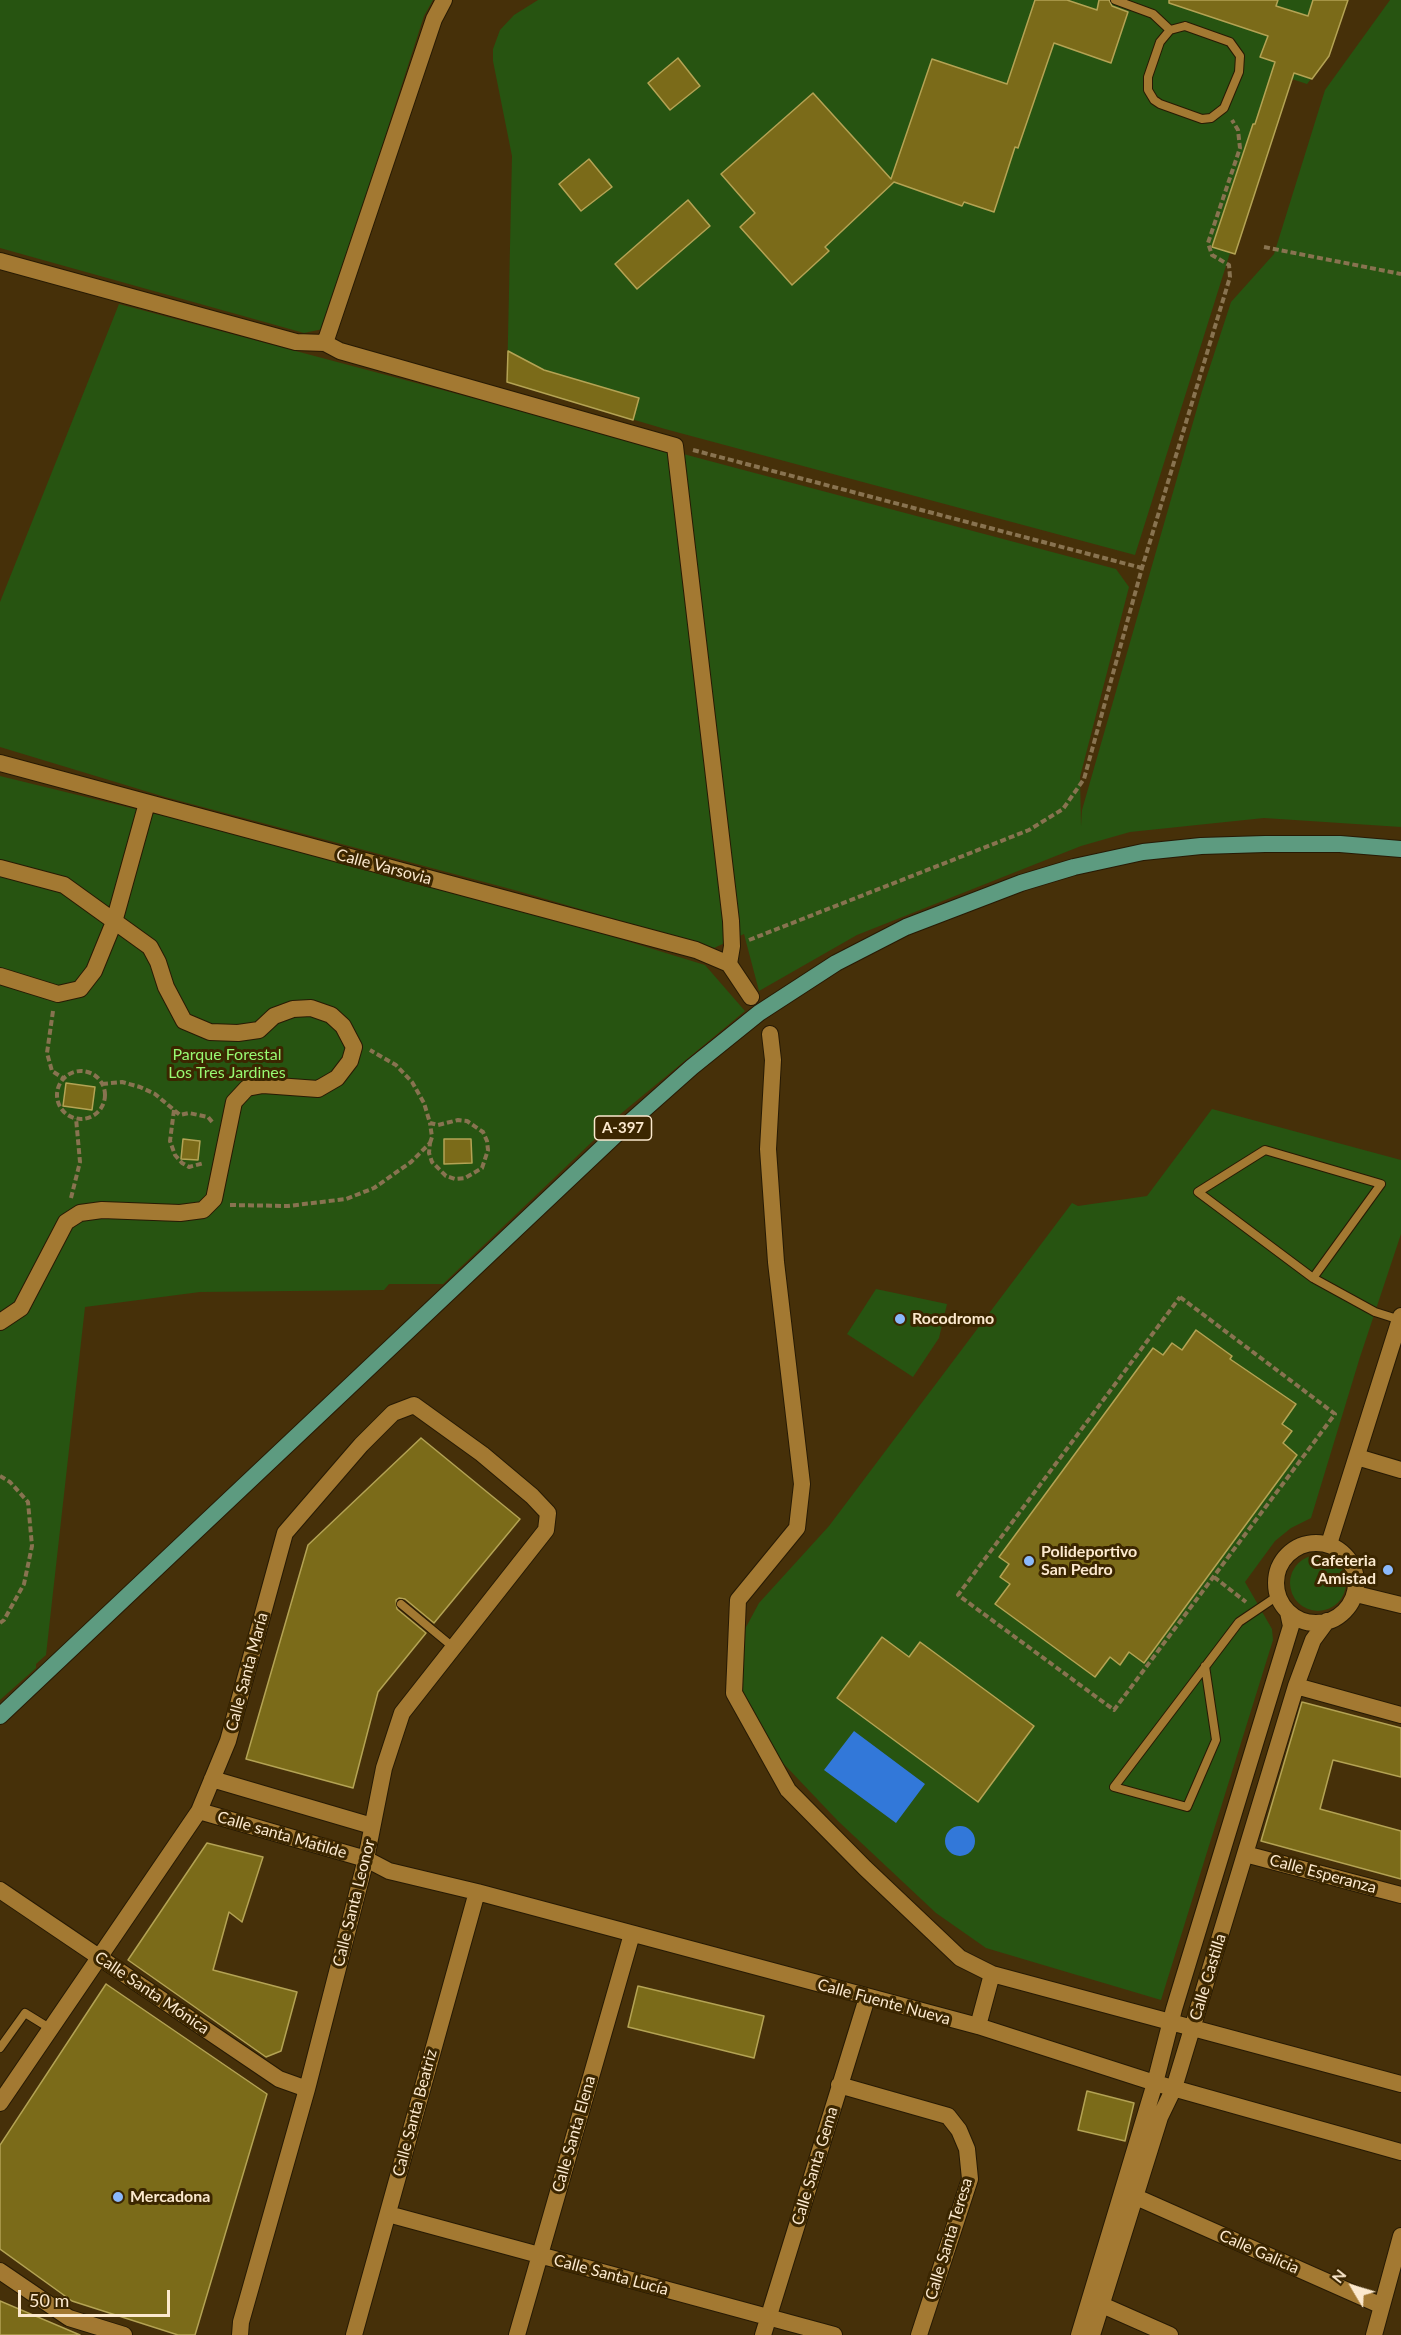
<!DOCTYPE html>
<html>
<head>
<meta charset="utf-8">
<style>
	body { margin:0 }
	#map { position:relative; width:1401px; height:2335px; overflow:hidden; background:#463009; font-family:Lato,sans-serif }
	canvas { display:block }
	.north { position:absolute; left:1323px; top:2257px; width:60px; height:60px; -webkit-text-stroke:4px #3b2600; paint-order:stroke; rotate:308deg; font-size:16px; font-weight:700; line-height:24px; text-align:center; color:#fce9ce }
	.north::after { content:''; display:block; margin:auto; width:21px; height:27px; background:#fce9ce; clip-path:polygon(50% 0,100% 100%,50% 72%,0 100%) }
	.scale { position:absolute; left:18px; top:2290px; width:152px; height:27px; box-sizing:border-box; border:3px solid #fce9ce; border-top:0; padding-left:8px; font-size:18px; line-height:21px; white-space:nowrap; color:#fce9ce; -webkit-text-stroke:4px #3b2600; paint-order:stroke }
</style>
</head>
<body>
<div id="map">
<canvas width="1401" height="2335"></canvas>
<div class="north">N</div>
<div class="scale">50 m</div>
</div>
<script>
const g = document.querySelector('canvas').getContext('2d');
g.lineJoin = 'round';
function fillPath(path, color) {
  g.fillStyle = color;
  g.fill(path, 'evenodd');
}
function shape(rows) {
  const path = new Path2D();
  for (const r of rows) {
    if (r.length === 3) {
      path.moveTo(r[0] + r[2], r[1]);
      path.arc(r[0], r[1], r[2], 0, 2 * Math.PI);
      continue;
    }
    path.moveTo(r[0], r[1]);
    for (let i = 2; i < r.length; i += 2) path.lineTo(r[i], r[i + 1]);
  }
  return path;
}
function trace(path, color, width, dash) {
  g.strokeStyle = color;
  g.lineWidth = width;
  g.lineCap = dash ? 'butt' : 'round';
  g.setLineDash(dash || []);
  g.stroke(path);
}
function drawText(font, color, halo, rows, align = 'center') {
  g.font = font + ' Lato,sans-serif';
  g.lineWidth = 6;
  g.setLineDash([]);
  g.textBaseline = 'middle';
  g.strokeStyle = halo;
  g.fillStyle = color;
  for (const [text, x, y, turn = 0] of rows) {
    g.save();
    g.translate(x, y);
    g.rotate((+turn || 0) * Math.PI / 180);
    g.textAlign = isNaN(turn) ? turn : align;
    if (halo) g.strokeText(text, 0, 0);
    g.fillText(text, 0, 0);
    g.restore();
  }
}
const green = shape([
	[0,0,433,0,424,16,323,329,304,333,0,248],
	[538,0,1348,0,1329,56,1307,84,1292,79,1235,254,1230,253,1135,555,665,429,507,382,512,156,493,61,493,49,500,30,514,15],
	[1390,0,1401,0,1401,827,1264,818,1130,832,1081,846,857,935,759,991,744,934,714,948,518,891,165,797,0,747,0,602,119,304,1116,569,1129,587,1080,777,1081,826,1082,810,1202,391,1231,302,1274,254,1325,90],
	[0,776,434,882,705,965,745,1011,606,1126,595,1139,443,1284,389,1284,384,1290,200,1292,85,1307,46,1655,36,1664,36,1668,0,1700],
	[1212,1109,1401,1160,1401,1234,1360,1357,1311,1518,1291,1528,1275,1541,1245,1582,1272,1629,1273,1640,1161,2000,986,1948,936,1913,838,1821,780,1760,740,1693,745,1629,759,1603,829,1526,1072,1203,1078,1206,1147,1196],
	[876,1289,947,1304,939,1338,913,1377,847,1334],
	[1318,1583,28]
]);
const water = shape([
	[854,1731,925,1784,896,1823,824,1770],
	[960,1841,15]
]);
const building = shape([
	[1035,0,1067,0,1097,10,1099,0,1109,0,1112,6,1128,12,1111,63,1054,43,1018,148,1015,147,994,212,964,202,962,206,894,182,825,247,829,251,792,285,740,227,755,213,721,174,813,93,891,179,932,59,1007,84,1035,0],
	[1169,0,1278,0,1276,6,1308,16,1313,0,1348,0,1329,56,1312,79,1294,73,1235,254,1212,247,1253,124,1255,124,1275,62,1260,57,1268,36,1169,3,1169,0],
	[678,58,700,86,670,110,648,83,678,58],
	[589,159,612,187,581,211,559,184,589,159],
	[688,200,710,226,637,289,615,264,688,200],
	[508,351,544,370,639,398,633,420,507,382,508,351],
	[66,1083,95,1087,92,1110,63,1106,66,1083],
	[183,1139,200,1141,198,1160,181,1159,183,1139],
	[444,1139,471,1139,472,1163,444,1164,444,1139],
	[1196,1330,1232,1356,1230,1359,1296,1404,1282,1424,1292,1431,1283,1443,1297,1455,1144,1663,1129,1652,1120,1665,1110,1657,1095,1677,995,1604,1010,1584,1000,1577,1009,1564,999,1557,1153,1348,1163,1355,1172,1343,1182,1350,1196,1330],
	[421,1438,520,1519,434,1623,405,1599,399,1598,396,1600,397,1609,426,1633,378,1692,353,1788,246,1759,308,1545,421,1438],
	[882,1637,909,1657,920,1642,1034,1726,978,1802,837,1698,882,1637],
	[1302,1702,1401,1728,1401,1777,1333,1760,1320,1809,1401,1831,1401,1879,1261,1841,1302,1702],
	[207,1843,263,1857,242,1922,229,1912,213,1970,297,1992,281,2051,266,2057,128,1960,207,1843],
	[106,1984,267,2094,195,2335,178,2335,72,2301,0,2249,0,2145,106,1984],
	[638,1986,764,2016,754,2058,628,2027,638,1986],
	[1087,2091,1134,2103,1125,2141,1078,2130,1087,2091],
	[0,2301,80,2335,0,2335,0,2301]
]);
const path = shape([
	[1264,247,1401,274],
	[693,450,1142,568],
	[749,940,1029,830,1063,809,1084,779,1142,568,1230,277,1229,265,1212,255,1208,243,1240,148,1238,130,1232,120],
	[53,1011,47,1053,52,1071,63,1078],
	[81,1095,24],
	[102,1084,122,1082,140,1087,155,1094,180,1115,189,1113,208,1117,213,1123],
	[174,1110,170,1141,175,1155,182,1163,189,1167,204,1163],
	[430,1143,432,1137,430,1123],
	[71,1198,80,1162,76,1118],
	[230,1205,288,1206,346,1199,374,1188,411,1162,430,1143,429,1153,432,1162,446,1176,455,1179,465,1178,482,1168,488,1150,487,1141,483,1132,467,1121,458,1120,438,1125,430,1123,424,1103,412,1082,396,1065,370,1050],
	[1180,1297,1335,1414,1114,1710,958,1595,1180,1297],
	[0,1476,10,1482,28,1502,32,1546,24,1584,4,1620,0,1623],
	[1214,1577,1246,1602]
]);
const service = shape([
	[1115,0,1153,14,1170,30],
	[1185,26,1230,42,1240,56,1239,72,1224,108,1211,118,1202,119,1160,104,1154,100,1148,90,1148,77,1160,42,1170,30,1185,26],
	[1313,1278,1198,1192,1265,1150,1381,1184,1313,1278,1375,1312,1400,1320],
	[401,1604,453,1647],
	[1205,1666,1216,1740,1187,1807,1114,1787,1239,1622,1279,1595],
	[0,2048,25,2013,51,2029]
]);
const minor = shape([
	[0,261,296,342,325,343,340,351,675,446,731,921,732,946,729,964],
	[325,343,434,19,444,0],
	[0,763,696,950,729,964,751,997],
	[0,868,64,885,150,947,158,962,166,987,184,1021,210,1032,238,1033,259,1030,274,1016,293,1009,311,1008,331,1015,343,1026,354,1047,350,1061,337,1078,318,1089,263,1085,247,1088,234,1102,214,1199,203,1210,180,1213,102,1210,80,1213,66,1222,21,1308,0,1322],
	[0,976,58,994,80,989,94,971,114,922,147,803],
	[770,1034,773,1060,768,1149,776,1262,802,1484,797,1528,738,1600,734,1693,788,1790,865,1868,960,1958,992,1974,1401,2084],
	[1357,1457,1401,1470],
	[1316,1583,40],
	[1329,1544,1401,1316],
	[1356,1594,1401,1605],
	[1296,1686,1401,1715],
	[212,1779,372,1826],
	[199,1811,366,1859,389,1871,477,1892,978,2026,1155,2083,1401,2152],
	[1245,1854,1401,1895],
	[0,1890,279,2079,307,2089],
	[978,2026,992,1974],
	[839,2085,948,2116,959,2130,967,2149,970,2179,919,2335],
	[0,2103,199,1811,228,1741,285,1533,361,1445,393,1413,414,1405,482,1454,532,1496,548,1513,546,1530,402,1713,384,1768,366,1859,307,2089,241,2322,240,2335],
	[1136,2197,1382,2306],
	[388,2214,834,2335],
	[0,2271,69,2318,124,2335],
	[1102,2305,1170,2335],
	[354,2335,477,1892],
	[517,2335,632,1934],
	[763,2335,867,1998],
	[1079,2335,1155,2083,1174,2009,1291,1626,1288,1612],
	[1092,2335,1160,2117,1174,2088,1296,1686,1313,1640,1327,1621],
	[1374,2335,1401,2236]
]);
const primary = shape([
	[0,1716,621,1130,692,1067,759,1013,836,963,906,927,1021,883,1074,867,1143,852,1201,846,1265,844,1340,844,1401,849]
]);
const markers = [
	[900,1319,6,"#8bb9fc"],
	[1029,1561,6,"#8bb9fc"],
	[1388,1570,6,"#8bb9fc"],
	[118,2197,6,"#8bb9fc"]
];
const shields = [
	[623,1128,57]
];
const shieldNames = [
	["A-397",623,1128]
];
const streetNames = [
	["Calle Varsovia",384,867,15],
	["Calle Santa María",247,1672,-75],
	["Calle santa Matilde",282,1835,16],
	["Calle Esperanza",1323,1874,15],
	["Calle Santa Leonor",354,1903,-76],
	["Calle Castilla",1208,1977,-73],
	["Calle Santa Mónica",152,1993,34],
	["Calle Fuente Nueva",884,2002,15],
	["Calle Santa Beatriz",415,2113,-75],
	["Calle Santa Elena",574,2134,-74],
	["Calle Santa Gema",815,2166,-73],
	["Calle Santa Teresa",949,2239,-73],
	["Calle Galicia",1259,2252,24],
	["Calle Santa Lucía",611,2275,15]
];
const parkNames = [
	["Parque Forestal",227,1055],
	["Los Tres Jardines",227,1073]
];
const poiNames = [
	["Rocodromo",912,1319],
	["Polideportivo",1041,1552],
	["San Pedro",1041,1570],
	["Cafeteria",1376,1561,"right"],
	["Amistad",1376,1579,"right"],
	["Mercadona",130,2197]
];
fillPath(green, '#275411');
fillPath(water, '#3278d9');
fillPath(building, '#7b6b19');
trace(building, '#b4a354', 1.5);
trace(service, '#271a04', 10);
trace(minor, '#271a04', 18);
trace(primary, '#271a04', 18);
trace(path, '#887350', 4, [6, 3]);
trace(service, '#a37932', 8);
trace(minor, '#a37932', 16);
trace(primary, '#5d9b80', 16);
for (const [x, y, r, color] of markers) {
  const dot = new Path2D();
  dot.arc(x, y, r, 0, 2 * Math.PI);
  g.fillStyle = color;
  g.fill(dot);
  trace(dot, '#3b2600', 2);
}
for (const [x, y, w] of shields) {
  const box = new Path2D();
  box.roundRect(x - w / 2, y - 12, w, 24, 4.5);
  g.fillStyle = '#3b2600';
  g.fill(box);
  trace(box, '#fce9ce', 1.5);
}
drawText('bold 15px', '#fce9ce', null, shieldNames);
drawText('16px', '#fce9ce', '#3b2600', streetNames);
drawText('16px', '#98f971', '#3b2600', parkNames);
drawText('bold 16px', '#fce9ce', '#3b2600', poiNames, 'left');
</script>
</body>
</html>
